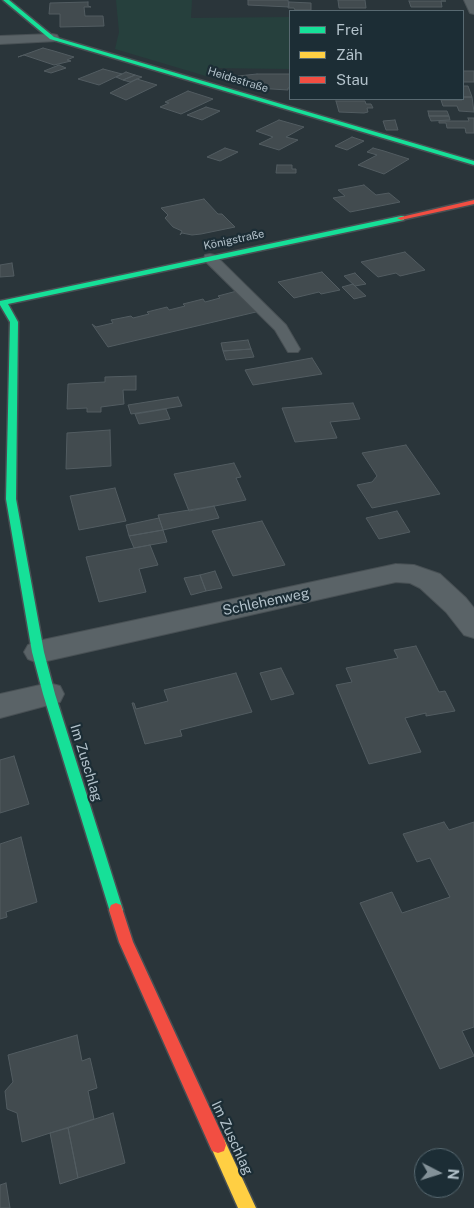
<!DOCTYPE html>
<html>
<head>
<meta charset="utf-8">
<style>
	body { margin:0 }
	#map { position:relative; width:474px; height:1208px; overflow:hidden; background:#2a353a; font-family:"Public Sans",sans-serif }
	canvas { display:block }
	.legend { position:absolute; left:289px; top:10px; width:175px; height:90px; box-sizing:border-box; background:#1c2d35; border:1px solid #586971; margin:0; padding:6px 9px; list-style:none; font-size:15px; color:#b3c2cb }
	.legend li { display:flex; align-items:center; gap:10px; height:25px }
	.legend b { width:25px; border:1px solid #586971 }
	.north { position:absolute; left:414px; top:1148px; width:50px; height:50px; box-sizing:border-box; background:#1c2d35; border:1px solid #586971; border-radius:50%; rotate:95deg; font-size:14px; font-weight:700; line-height:20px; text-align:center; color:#b3c2cb }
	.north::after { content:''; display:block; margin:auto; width:18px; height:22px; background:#839198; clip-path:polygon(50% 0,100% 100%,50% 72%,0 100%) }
</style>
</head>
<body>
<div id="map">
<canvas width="474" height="1208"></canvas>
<ul class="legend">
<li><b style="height:6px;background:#16e098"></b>Frei</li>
<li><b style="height:6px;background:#ffcf43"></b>Zäh</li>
<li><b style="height:6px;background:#f24e42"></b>Stau</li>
</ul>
<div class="north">N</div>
</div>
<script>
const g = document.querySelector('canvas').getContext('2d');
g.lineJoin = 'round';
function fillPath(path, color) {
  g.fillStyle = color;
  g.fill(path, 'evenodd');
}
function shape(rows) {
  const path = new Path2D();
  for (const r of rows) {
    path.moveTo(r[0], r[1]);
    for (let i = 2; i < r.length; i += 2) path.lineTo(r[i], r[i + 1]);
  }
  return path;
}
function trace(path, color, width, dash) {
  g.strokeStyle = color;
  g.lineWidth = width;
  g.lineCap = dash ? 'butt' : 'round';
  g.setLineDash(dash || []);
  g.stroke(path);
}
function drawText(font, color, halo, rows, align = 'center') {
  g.font = font + ' "Public Sans",sans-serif';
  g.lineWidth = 4.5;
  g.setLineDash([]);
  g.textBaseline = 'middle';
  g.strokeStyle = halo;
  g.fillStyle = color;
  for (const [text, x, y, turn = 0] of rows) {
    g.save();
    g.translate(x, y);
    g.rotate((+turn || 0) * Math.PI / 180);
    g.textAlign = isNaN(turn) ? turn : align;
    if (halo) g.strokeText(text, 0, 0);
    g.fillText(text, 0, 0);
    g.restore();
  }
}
const green = shape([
	[116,0,192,0,191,18,290,17,290,69,207,68,209,77,115,49,119,32]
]);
const building = shape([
	[248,0,288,0,289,7,248,5,248,0],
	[338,0,365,0,366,8,339,8,338,0],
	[409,1,446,1,441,1,442,7,411,7,409,1],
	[88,2,88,6,91,7,84,7,85,16,103,16,104,26,60,27,60,14,49,14,50,3,88,2],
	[289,2,311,3,311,10,295,10,294,8,288,8,289,2],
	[43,48,54,51,74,57,67,60,71,61,54,65,24,55,18,57,43,48],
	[59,65,66,68,51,73,44,71,59,65],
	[103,69,122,74,99,85,78,79,103,69],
	[463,71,474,71,474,82,463,82,463,71],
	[126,72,135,75,123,80,116,77,126,72],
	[257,74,290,74,290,88,288,88,288,90,256,88,257,83,244,83,244,81,238,81,238,76,257,74],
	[135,75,142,77,130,82,123,80,135,75],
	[137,79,157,85,126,100,110,93,137,79],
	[463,86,468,86,472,97,463,97,463,86],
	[188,91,213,99,181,114,160,107,169,103,165,102,188,91],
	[463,97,472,97,474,112,459,111,457,106,443,106,441,100,462,100,463,97],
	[336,101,365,101,366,104,371,104,373,108,367,108,368,112,364,113,339,112,336,101],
	[206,107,220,111,202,120,187,115,206,107],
	[428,111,447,111,449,116,429,116,428,111],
	[429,116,449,116,450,120,431,121,429,116],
	[468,118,474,118,474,133,466,133,465,128,447,128,446,123,439,123,439,121,469,121,468,118],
	[279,120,304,127,286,137,298,140,279,150,259,144,273,137,256,131,279,120],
	[395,120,398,130,386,130,383,121,395,120],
	[352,137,364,141,347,150,335,146,352,137],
	[225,148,238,152,220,161,207,157,225,148],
	[373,148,384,151,409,159,384,174,358,165,377,155,367,152,373,148],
	[277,165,292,165,292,169,296,169,296,173,276,173,277,165],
	[364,185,376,195,389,193,400,202,350,212,333,198,345,196,338,190,364,185],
	[204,199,218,214,222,214,235,227,201,234,192,235,182,233,180,235,182,231,173,227,165,218,168,215,161,208,204,199],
	[405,252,425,270,400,276,396,273,378,277,361,262,405,252],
	[12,263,14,276,0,277,0,265,12,263],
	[322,272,340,290,321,294,319,292,294,298,278,282,322,272],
	[355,273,366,284,355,286,344,276,355,273],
	[353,284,355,286,366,296,354,299,342,287,353,284],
	[237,291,256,312,108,347,92,324,96,327,113,323,111,320,131,316,133,318,149,314,147,312,167,307,169,310,185,306,183,304,203,299,205,302,220,298,218,296,237,291],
	[248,340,251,349,223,351,221,343,248,340],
	[251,349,254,357,226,360,223,351,251,349],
	[312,358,322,374,253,385,245,370,312,358],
	[136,376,136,390,123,390,124,404,101,407,101,412,87,412,87,408,67,409,68,384,105,382,105,377,136,376],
	[178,397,182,406,131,414,128,405,178,397],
	[353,403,360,419,330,422,337,438,295,442,282,408,353,403],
	[166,409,170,419,139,424,135,414,166,409],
	[110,430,111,466,66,469,67,433,110,430],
	[406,445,440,494,372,508,357,485,372,482,377,476,362,453,406,445],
	[234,463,241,477,236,478,246,500,189,511,174,474,234,463],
	[115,488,126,521,79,530,70,496,115,488],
	[214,506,219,518,163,530,158,515,214,506],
	[397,511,410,532,379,539,366,518,397,511],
	[159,518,163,530,129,536,126,525,159,518],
	[262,521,285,565,233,576,212,531,262,521],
	[163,530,167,542,150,545,134,548,129,536,163,530],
	[150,545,158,565,139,569,146,592,99,602,86,557,150,545],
	[215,571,222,588,206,591,200,575,215,571],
	[200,575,206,591,191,595,184,578,200,575],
	[416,646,439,692,445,691,455,711,426,716,426,713,405,718,421,752,369,764,336,685,352,682,346,668,398,658,394,650,416,646],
	[281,668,294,694,271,700,260,673,281,668],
	[236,673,252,712,180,730,182,736,145,744,132,703,134,703,136,709,168,701,164,690,236,673],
	[14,756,29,804,0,813,0,760,14,756],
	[444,822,449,830,474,822,474,1027,462,1031,474,1056,440,1069,360,903,392,892,402,913,450,897,430,858,417,862,403,834,444,822],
	[21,837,37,902,6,912,7,917,0,919,0,844,21,837],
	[77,1035,82,1061,90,1058,97,1088,88,1091,94,1119,22,1142,17,1113,7,1109,5,1091,13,1082,8,1055,77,1035],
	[113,1113,125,1163,78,1178,68,1128,113,1113],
	[68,1128,78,1178,60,1184,50,1133,68,1128],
	[6,1183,10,1208,0,1208,0,1185,6,1183]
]);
const lane = shape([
	[210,254,215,255,286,325,300,349,298,352,288,352,275,330,205,261,204,258,205,255,210,254]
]);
const street = shape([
	[464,0,474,0,474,14,470,13,464,0],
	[52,34,57,35,59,38,57,41,0,44,0,36,52,34],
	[396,564,414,565,440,574,466,598,474,608,474,638,464,635,446,612,420,588,410,583,396,582,38,663,28,659,24,652,28,645,38,641,396,564],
	[49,683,60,686,64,694,60,702,0,718,0,694,49,683]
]);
const fast = shape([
	[3,0,9,0,54,37,474,161,474,165,50,39,3,0],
	[401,216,404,216,404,220,8,304,18,322,16,499,44,652,55,694,123,910,121,915,116,917,111,915,43,694,32,652,6,499,10,322,0,305,0,301,401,216]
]);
const slow = shape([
	[218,1137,224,1139,256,1208,238,1208,210,1145,212,1139,218,1137]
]);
const jam = shape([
	[474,200,474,204,401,220,397,218,474,200],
	[116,903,121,905,133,942,224,1139,226,1145,224,1151,218,1153,212,1151,119,942,109,910,111,905,116,903]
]);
const farStreetnames = [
	["Heidestraße",238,80,17],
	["Königstraße",234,240,-12]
];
const streetNames = [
	["Schlehenweg",266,602,-12],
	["Im Zuschlag",86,763,73],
	["Im Zuschlag",232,1138,65]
];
fillPath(green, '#26403d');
fillPath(building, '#424b4f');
trace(building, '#525c61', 1);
trace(lane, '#485054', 2);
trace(street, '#485054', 2);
trace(fast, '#485054', 3);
trace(slow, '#485054', 3);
trace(jam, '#485054', 3);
fillPath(lane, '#5a6367');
fillPath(street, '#5a6367');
fillPath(fast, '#16e098');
fillPath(slow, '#ffcf43');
fillPath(jam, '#f24e42');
drawText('11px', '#b3c2cb', '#1c2d35', farStreetnames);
drawText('14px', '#b3c2cb', '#1c2d35', streetNames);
</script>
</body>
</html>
